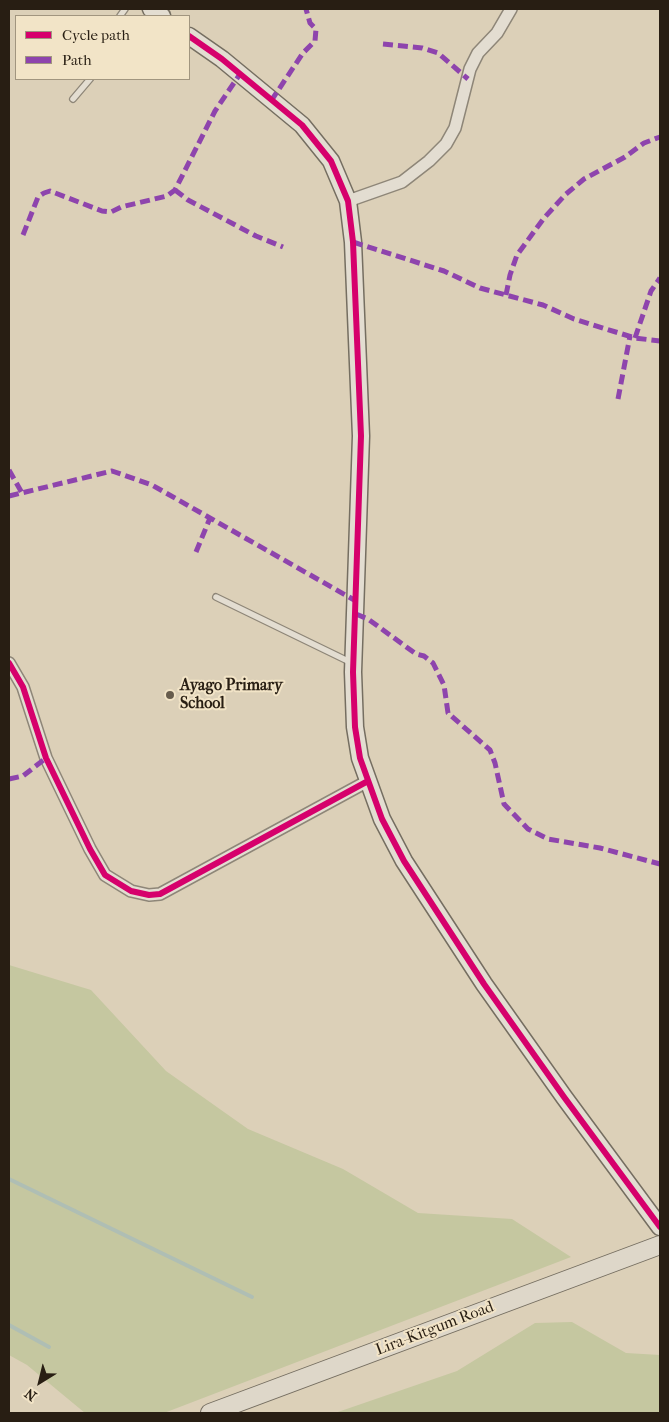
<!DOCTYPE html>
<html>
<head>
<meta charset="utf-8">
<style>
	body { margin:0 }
	#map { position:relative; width:669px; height:1422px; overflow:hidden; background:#dcd0b8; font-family:"IM FELL French Canon",serif }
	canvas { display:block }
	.frame { position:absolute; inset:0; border:10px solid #281e13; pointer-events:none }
	.legend { position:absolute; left:15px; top:15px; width:175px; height:65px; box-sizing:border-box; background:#f2e4c7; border:1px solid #a1957f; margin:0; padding:6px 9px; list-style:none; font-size:15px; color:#281e13 }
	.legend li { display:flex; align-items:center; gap:10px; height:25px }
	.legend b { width:25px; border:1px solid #a1957f }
	.north { position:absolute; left:15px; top:1357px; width:50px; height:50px; -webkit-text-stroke:4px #f2e4c7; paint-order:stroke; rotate:216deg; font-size:14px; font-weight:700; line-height:20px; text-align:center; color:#281e13 }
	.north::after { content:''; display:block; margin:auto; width:18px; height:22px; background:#281e13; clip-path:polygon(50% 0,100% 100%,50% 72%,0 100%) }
</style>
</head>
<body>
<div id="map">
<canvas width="669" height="1422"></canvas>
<div class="frame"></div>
<ul class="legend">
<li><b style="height:6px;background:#d6006c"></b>Cycle path</li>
<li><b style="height:6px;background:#8e44ad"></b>Path</li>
</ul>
<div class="north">N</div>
</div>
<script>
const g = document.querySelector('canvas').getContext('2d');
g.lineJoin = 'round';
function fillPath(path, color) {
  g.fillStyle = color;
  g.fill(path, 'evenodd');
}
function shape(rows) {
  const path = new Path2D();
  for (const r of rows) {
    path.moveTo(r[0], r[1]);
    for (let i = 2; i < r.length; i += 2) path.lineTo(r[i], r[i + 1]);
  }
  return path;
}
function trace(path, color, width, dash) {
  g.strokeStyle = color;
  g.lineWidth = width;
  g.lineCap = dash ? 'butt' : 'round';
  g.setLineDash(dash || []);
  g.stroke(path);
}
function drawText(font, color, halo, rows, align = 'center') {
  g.font = font + ' "IM FELL French Canon",serif';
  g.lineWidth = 4;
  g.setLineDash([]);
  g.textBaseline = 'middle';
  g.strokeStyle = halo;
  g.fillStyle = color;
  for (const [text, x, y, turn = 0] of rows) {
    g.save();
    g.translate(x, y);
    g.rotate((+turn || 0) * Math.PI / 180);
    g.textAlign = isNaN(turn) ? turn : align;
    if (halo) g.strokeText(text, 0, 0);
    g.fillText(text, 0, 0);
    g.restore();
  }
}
const green = shape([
	[9,965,91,990,166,1071,248,1129,343,1169,418,1213,512,1219,571,1257,164,1413,85,1413,27,1365,9,1355],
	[572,1322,626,1353,660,1355,660,1413,335,1413,457,1371,535,1323]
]);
const stream = shape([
	[9,1179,252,1297],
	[9,1325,49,1347]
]);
const lane = shape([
	[120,16,125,9],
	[73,99,90,79],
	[216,597,352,663]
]);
const street = shape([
	[348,201,402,182,429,161,446,144,455,128,470,69,478,53,497,33,511,9],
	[9,663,23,687,46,758,90,849,105,875,131,891,149,895,160,894,368,781]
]);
const secondary = shape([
	[151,9,162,16],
	[189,36,222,59,302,125,331,161,348,201,353,242,361,436,353,672,355,727,360,758,382,819,404,861,484,984,564,1097,660,1227]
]);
const primary = shape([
	[210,1413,660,1245]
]);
const quiet = shape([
	[383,44,422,48,438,53,468,79],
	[271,101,303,53,315,41,316,29,310,23,306,9],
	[175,190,188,200,256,236,283,247],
	[23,235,38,197,44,193,50,191,102,211,111,212,121,207,167,196,175,190,215,111,240,74],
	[353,242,444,271,480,288,543,305,574,319,635,338,660,341],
	[506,295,510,275,517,255,544,218,566,194,584,179,625,157,644,143,660,137],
	[635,338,651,291,660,278],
	[618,399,630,336],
	[9,470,22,493],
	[9,496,112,471,152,485,356,601],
	[196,552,210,518],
	[356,614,368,619,416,654,424,656,433,663,444,685,448,713,490,750,495,763,504,804,528,829,548,839,600,848,660,864],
	[9,779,23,776,46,758]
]);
const cycleway = shape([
	[189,36,222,59,302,125,331,161,348,201,353,242,361,436,353,672,355,727,360,758,382,819,404,861,484,984,564,1097,660,1227],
	[9,663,23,687,46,758,90,849,105,875,131,891,149,895,160,894,368,781]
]);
const markers = [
	[170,695,5,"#675c4d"]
];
const poiNames = [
	["Ayago Primary",180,686],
	["School",180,704]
];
const streetNames = [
	["Lira-Kitgum Road",435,1329,-21]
];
fillPath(green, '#c5c7a0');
trace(stream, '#afbeb4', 4);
trace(lane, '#8e8678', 8);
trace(street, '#8e8678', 14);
trace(secondary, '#756e61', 19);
trace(primary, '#756e61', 20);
trace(lane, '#e3ddd1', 5.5);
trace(street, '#e3ddd1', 11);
trace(secondary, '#e3ddd1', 16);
trace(primary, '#ded7c9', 18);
trace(quiet, '#8e44ad', 5, [10, 5]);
trace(cycleway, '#d6006c', 6);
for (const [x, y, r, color] of markers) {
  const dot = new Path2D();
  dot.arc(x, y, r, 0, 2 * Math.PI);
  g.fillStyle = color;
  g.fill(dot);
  trace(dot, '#f2e4c7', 2);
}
drawText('bold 16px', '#281e13', '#f2e4c7', poiNames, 'left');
drawText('16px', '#281e13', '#f2e4c7', streetNames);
</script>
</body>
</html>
